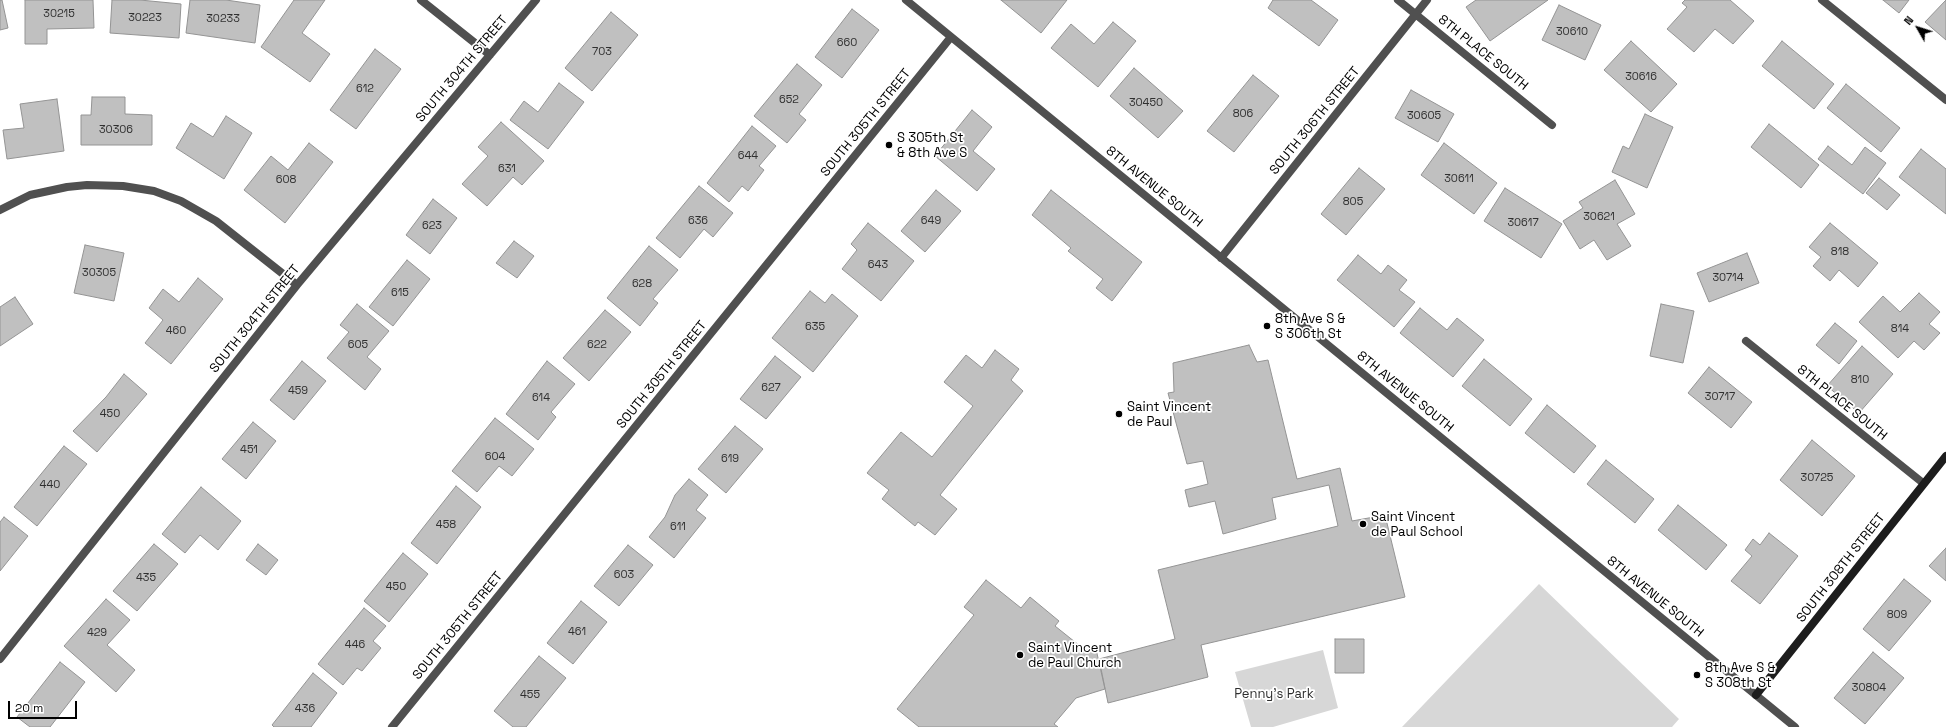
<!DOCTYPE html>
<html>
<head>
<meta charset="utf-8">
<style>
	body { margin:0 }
	#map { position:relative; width:1946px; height:727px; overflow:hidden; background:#fff; font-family:"Space Grotesk",sans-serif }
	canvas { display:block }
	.north { position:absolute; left:1898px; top:8px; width:40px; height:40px; -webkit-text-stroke:3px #fff; paint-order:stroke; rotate:309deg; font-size:11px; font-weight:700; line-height:16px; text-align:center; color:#000 }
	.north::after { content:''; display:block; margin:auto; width:14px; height:18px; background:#000; clip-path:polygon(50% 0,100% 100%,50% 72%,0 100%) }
	.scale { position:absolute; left:8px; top:701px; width:69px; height:18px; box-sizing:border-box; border:2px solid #000; border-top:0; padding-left:5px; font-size:12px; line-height:14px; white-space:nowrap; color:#000; -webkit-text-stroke:3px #fff; paint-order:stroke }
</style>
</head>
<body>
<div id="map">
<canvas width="1946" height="727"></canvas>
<div class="north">N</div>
<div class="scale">20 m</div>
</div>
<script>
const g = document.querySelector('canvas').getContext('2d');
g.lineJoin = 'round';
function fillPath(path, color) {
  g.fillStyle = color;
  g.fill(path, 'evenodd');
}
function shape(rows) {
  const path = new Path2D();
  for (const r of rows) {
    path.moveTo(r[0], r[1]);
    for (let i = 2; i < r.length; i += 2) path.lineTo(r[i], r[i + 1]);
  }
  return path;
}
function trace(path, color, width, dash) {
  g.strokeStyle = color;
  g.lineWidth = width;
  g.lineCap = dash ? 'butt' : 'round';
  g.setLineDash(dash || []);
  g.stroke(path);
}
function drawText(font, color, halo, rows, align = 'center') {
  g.font = font + ' "Space Grotesk",sans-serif';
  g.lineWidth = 3.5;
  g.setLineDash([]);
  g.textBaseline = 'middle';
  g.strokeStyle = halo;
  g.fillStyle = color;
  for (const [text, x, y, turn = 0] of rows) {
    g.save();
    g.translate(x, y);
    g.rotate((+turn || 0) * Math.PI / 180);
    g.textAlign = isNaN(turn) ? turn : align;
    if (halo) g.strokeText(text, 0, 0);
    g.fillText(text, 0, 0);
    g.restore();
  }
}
const green = shape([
	[1539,584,1679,719,1672,727,1402,727],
	[1323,650,1338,708,1273,727,1251,727,1235,672]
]);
const building = shape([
	[0,0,2,0,8,28,0,30,0,0],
	[25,0,93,0,94,28,47,29,47,44,25,44,25,0],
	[112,0,140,0,181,4,179,38,110,33,112,0],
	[190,0,226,0,260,5,255,43,186,33,190,0],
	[294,0,325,0,302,33,330,54,310,82,261,47,294,0],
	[1001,0,1067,0,1041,33,1001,0],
	[1273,0,1311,0,1338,20,1319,46,1268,8,1273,0],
	[1476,0,1548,0,1490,41,1466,7,1476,0],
	[1685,0,1730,0,1754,21,1733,44,1715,29,1694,52,1667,29,1687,7,1682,3,1685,0],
	[1883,0,1909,0,1899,13,1883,0],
	[1946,0,1946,40,1925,22,1946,0],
	[1559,5,1601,25,1585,60,1542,40,1559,5],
	[852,9,879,30,842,78,815,57,852,9],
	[611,12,638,35,592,91,565,68,611,12],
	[1113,22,1136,41,1098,87,1051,48,1071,24,1094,44,1113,22],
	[1631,41,1677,84,1651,112,1604,70,1631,41],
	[1782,41,1834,84,1814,109,1762,66,1782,41],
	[375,49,401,69,356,129,330,110,375,49],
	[797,64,822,85,799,114,806,120,787,143,754,116,797,64],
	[1134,68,1183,111,1158,138,1110,96,1134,68],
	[1253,75,1279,96,1234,152,1207,131,1253,75],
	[559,83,584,102,548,149,510,120,524,101,538,112,559,83],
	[1846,84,1900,128,1881,152,1827,108,1846,84],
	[1411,90,1454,114,1438,142,1395,118,1411,90],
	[92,97,125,97,125,114,152,115,152,145,81,145,81,115,91,115,92,97],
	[57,99,64,151,7,159,3,130,24,128,20,104,57,99],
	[972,110,992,127,973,151,995,169,977,191,935,156,972,110],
	[1645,114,1673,127,1647,188,1612,172,1623,146,1629,149,1645,114],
	[226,116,252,133,224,179,176,148,191,123,213,137,226,116],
	[501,122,544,161,522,185,513,177,487,206,462,184,488,156,478,147,501,122],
	[1769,124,1819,165,1801,188,1751,147,1769,124],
	[752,126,776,146,759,166,764,170,748,191,742,186,729,202,707,183,752,126],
	[309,143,333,162,285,223,244,190,271,156,288,170,309,143],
	[1444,143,1497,183,1474,214,1421,175,1444,143],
	[1828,146,1852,165,1865,147,1886,163,1863,194,1818,159,1828,146],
	[1921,149,1946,169,1946,214,1899,177,1921,149],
	[1359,168,1385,189,1346,235,1321,214,1359,168],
	[1879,178,1900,195,1887,210,1866,193,1879,178],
	[1615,180,1635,214,1617,224,1631,246,1607,260,1594,240,1580,249,1563,221,1583,208,1579,202,1615,180],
	[699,186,733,213,713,237,704,229,680,258,656,238,699,186],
	[1505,188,1562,224,1541,258,1484,221,1505,188],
	[936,190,961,211,925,252,901,231,936,190],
	[1051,190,1142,262,1112,301,1096,288,1103,279,1068,251,1071,248,1032,215,1051,190],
	[433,199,457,218,430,254,406,235,433,199],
	[868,223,914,261,881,301,842,269,857,250,851,244,868,223],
	[1830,223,1878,263,1858,287,1839,270,1830,281,1813,266,1821,257,1809,247,1830,223],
	[514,241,534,256,517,278,496,263,514,241],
	[85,245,124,253,114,301,74,293,85,245],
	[649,246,678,270,653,299,658,303,640,326,607,298,649,246],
	[1747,253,1759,283,1709,302,1697,273,1747,253],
	[1358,255,1381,274,1388,265,1407,280,1399,290,1415,302,1394,327,1337,280,1358,255],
	[407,260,430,279,393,326,369,307,407,260],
	[198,278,223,299,171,364,145,343,163,320,149,308,163,289,179,302,198,278],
	[810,291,825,303,832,294,858,316,813,372,772,338,810,291],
	[1919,293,1940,312,1929,324,1940,333,1924,350,1914,341,1898,358,1859,322,1883,296,1900,312,1919,293],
	[15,297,33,324,0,346,0,307,15,297],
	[357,304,389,331,367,357,381,369,365,390,327,358,349,332,340,325,357,304],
	[1661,304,1694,311,1683,363,1650,356,1661,304],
	[1420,308,1447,330,1457,318,1484,340,1453,377,1400,333,1420,308],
	[605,310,631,332,589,381,563,358,605,310],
	[1835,323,1857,341,1839,364,1816,345,1835,323],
	[1249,345,1257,362,1268,360,1297,479,1340,468,1352,521,1385,515,1405,597,1201,645,1208,677,1108,703,1099,659,1175,639,1158,570,1338,526,1329,485,1272,498,1276,519,1223,534,1215,501,1189,507,1185,490,1208,484,1203,461,1187,464,1168,393,1174,392,1173,363,1249,345],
	[1862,346,1893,374,1859,413,1827,386,1862,346],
	[995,350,1019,369,1011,380,1023,391,940,495,957,509,935,535,918,522,915,526,882,499,889,490,867,473,901,432,932,457,973,406,944,382,966,355,982,368,995,350],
	[775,356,801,377,766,419,740,399,775,356],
	[1484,359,1532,399,1510,426,1462,386,1484,359],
	[302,361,326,381,294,420,270,400,302,361],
	[547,361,575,384,551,412,556,417,538,440,506,414,547,361],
	[1709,367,1752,402,1731,428,1688,393,1709,367],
	[124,374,147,394,97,452,73,431,106,397,124,374],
	[1547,405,1596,446,1574,473,1525,433,1547,405],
	[495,418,534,449,512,476,499,466,477,492,452,471,495,418],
	[253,422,276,441,246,479,222,459,253,422],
	[735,426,763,449,726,493,698,469,735,426],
	[1812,440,1855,476,1822,516,1780,480,1812,440],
	[64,446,87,464,37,526,14,507,64,446],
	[1606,460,1654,499,1635,523,1587,484,1606,460],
	[689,479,708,495,696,510,706,518,674,558,649,537,665,517,675,495,689,479],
	[456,486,481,507,437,564,411,543,456,486],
	[201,487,241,521,218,550,200,535,185,553,162,534,201,487],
	[1678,505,1727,545,1706,570,1658,530,1678,505],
	[4,517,28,536,0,571,0,522,4,517],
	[1769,533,1798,556,1760,604,1731,581,1752,556,1745,550,1753,539,1760,545,1769,533],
	[154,544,178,564,137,611,113,591,154,544],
	[258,544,278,560,266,575,246,560,258,544],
	[628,545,653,565,619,606,594,586,628,545],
	[1946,548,1946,581,1929,566,1946,548],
	[403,553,428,574,389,622,364,601,403,553],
	[1904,579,1931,601,1889,651,1863,629,1904,579],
	[986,580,1021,608,1030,597,1059,621,1055,626,1085,650,1096,649,1105,689,1076,698,1054,724,1058,727,919,727,897,709,974,615,964,607,986,580],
	[106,599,130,620,107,645,135,670,116,692,64,646,106,599],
	[581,601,607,622,573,664,547,643,581,601],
	[364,608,386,626,373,641,381,648,362,671,357,668,343,685,318,664,364,608],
	[1335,639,1364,639,1364,673,1335,673,1335,639],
	[1873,652,1904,678,1865,724,1834,698,1873,652],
	[539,656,566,678,526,727,513,727,494,711,539,656],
	[60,662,85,682,50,727,30,727,17,717,60,662],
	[313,673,337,693,311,727,274,727,272,725,313,673]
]);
const street = shape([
	[421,0,490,55],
	[906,0,1795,727],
	[1398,0,1552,125],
	[1822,0,1946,100],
	[0,210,30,195,67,187,87,185,123,186,154,191,181,201,216,221,297,285],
	[1221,258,1427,0],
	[1746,341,1923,483],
	[0,659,297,285,536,0],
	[392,727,951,37]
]);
const secondary = shape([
	[1756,695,1946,456]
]);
const markers = [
	[889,145,4,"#000"],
	[1267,326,4,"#000"],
	[1119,414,4,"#000"],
	[1363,524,4,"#000"],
	[1020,655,4,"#000"],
	[1697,675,4,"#000"]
];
const numberNames = [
	["30215",59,14],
	["30223",145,18],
	["30233",223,19],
	["30610",1572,32],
	["660",847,43],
	["703",602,52],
	["30616",1641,77],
	["612",365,89],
	["652",789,100],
	["30450",1146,103],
	["806",1243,114],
	["30605",1424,116],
	["30306",116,130],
	["644",748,156],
	["631",507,169],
	["30611",1459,179],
	["608",286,180],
	["805",1353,202],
	["30621",1599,217],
	["636",698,221],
	["649",931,221],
	["30617",1523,223],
	["623",432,226],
	["818",1840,252],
	["643",878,265],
	["30305",99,273],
	["30714",1728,278],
	["628",642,284],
	["615",400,293],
	["635",815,327],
	["814",1900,329],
	["460",176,331],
	["605",358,345],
	["622",597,345],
	["810",1860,380],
	["627",771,388],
	["459",298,391],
	["30717",1720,397],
	["614",541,398],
	["450",110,414],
	["451",249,450],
	["604",495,457],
	["619",730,459],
	["30725",1817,478],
	["440",50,485],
	["458",446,525],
	["611",678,527],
	["603",624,575],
	["435",146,578],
	["450",396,587],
	["809",1897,615],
	["461",577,632],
	["429",97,633],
	["446",355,645],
	["30804",1869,688],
	["455",530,695],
	["436",305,709]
];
const streetNames = [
	["8TH PLACE SOUTH",1483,53,39],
	["SOUTH 304TH STREET",462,69,-50],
	["SOUTH 306TH STREET",1315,121,-51],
	["SOUTH 305TH STREET",866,123,-51],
	["8TH AVENUE SOUTH",1154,187,39],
	["SOUTH 304TH STREET",255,319,-51],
	["SOUTH 305TH STREET",662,375,-51],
	["8TH AVENUE SOUTH",1405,392,39],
	["8TH PLACE SOUTH",1842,403,39],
	["SOUTH 308TH STREET",1841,568,-52],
	["8TH AVENUE SOUTH",1655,597,39],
	["SOUTH 305TH STREET",458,626,-51]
];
const poiNames = [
	["S 305th St",897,138],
	["& 8th Ave S",897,153],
	["8th Ave S &",1275,319],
	["S 306th St",1275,334],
	["Saint Vincent",1127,407],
	["de Paul",1127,422],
	["Saint Vincent",1371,517],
	["de Paul School",1371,532],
	["Saint Vincent",1028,648],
	["de Paul Church",1028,663],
	["8th Ave S &",1705,668],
	["S 308th St",1705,683]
];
const parkNames = [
	["Penny's Park",1274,694]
];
fillPath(green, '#d7d7d7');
fillPath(building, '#c0c0c0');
trace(building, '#949494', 1);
trace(street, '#505050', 8);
trace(secondary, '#1d1d1d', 8);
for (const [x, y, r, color] of markers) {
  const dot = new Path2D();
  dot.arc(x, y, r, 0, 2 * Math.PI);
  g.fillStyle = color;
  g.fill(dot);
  trace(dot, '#fff', 1.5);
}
drawText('11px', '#303030', null, numberNames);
drawText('13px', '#000', '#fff', streetNames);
drawText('13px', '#000', '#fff', poiNames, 'left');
drawText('13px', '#2e2e2e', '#fff', parkNames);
</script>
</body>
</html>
